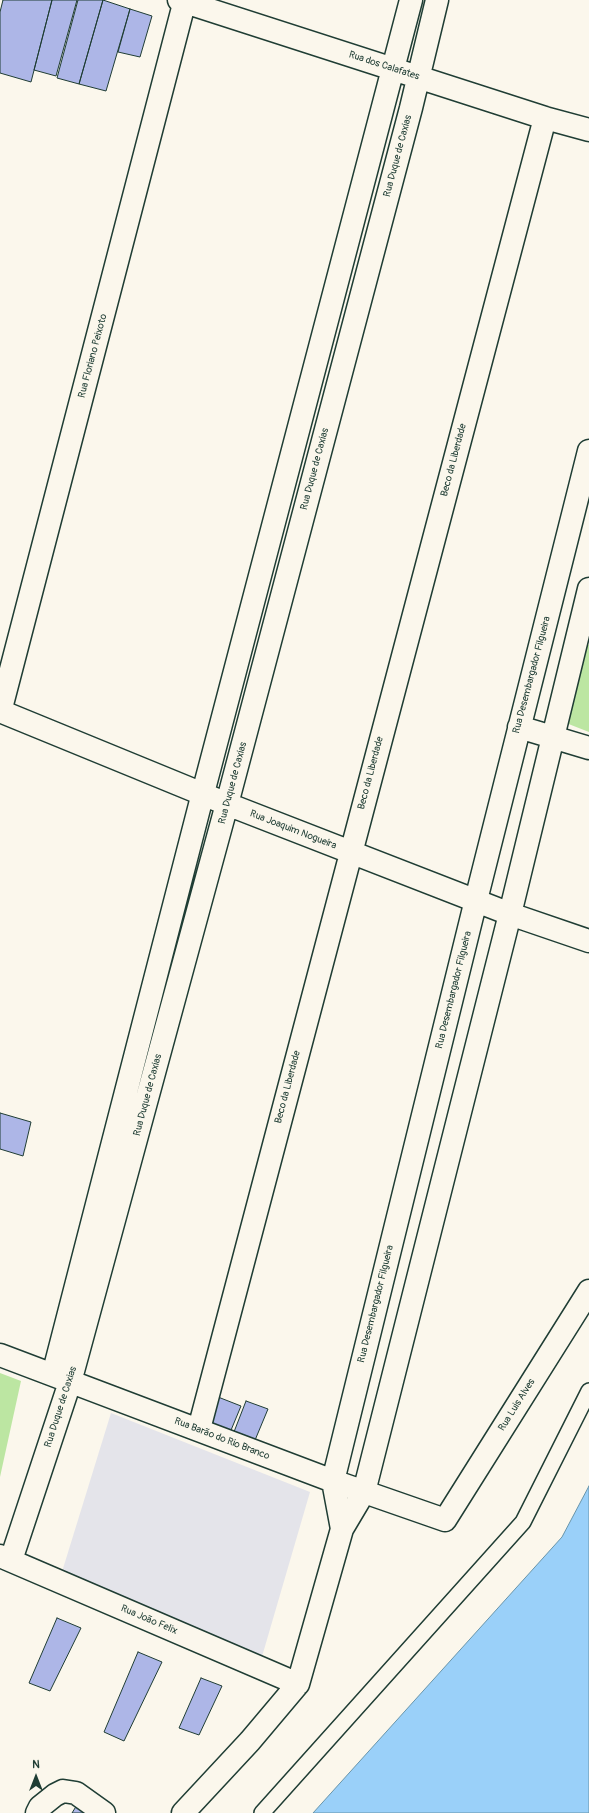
<!DOCTYPE html>
<html>
<head>
<meta charset="utf-8">
<style>
	body { margin:0 }
	#map { position:relative; width:589px; height:1813px; overflow:hidden; background:#fbf7ec; font-family:Pangolin,sans-serif }
	canvas { display:block }
	.north { position:absolute; left:16px; top:1757px; width:40px; height:40px; -webkit-text-stroke:3px #fbf7ec; paint-order:stroke; rotate:0deg; font-size:11px; font-weight:700; line-height:16px; text-align:center; color:#1f3d34 }
	.north::after { content:''; display:block; margin:auto; width:14px; height:18px; background:#1f3d34; clip-path:polygon(50% 0,100% 100%,50% 72%,0 100%) }
</style>
</head>
<body>
<div id="map">
<canvas width="589" height="1813"></canvas>
<div class="north">N</div>
</div>
<script>
const g = document.querySelector('canvas').getContext('2d');
g.lineJoin = 'round';
function fillPath(path, color) {
  g.fillStyle = color;
  g.fill(path, 'evenodd');
}
function shape(rows) {
  const path = new Path2D();
  for (const r of rows) {
    path.moveTo(r[0], r[1]);
    for (let i = 2; i < r.length; i += 2) path.lineTo(r[i], r[i + 1]);
  }
  return path;
}
function trace(path, color, width, dash) {
  g.strokeStyle = color;
  g.lineWidth = width;
  g.lineCap = dash ? 'butt' : 'round';
  g.setLineDash(dash || []);
  g.stroke(path);
}
function drawText(font, color, halo, rows, align = 'center') {
  g.font = font + ' Pangolin,sans-serif';
  g.lineWidth = 3.5;
  g.setLineDash([]);
  g.textBaseline = 'middle';
  g.strokeStyle = halo;
  g.fillStyle = color;
  for (const [text, x, y, turn = 0] of rows) {
    g.save();
    g.translate(x, y);
    g.rotate((+turn || 0) * Math.PI / 180);
    g.textAlign = isNaN(turn) ? turn : align;
    if (halo) g.strokeText(text, 0, 0);
    g.fillText(text, 0, 0);
    g.restore();
  }
}
const built = shape([
	[111,1413,310,1492,261,1660,61,1575]
]);
const green = shape([
	[587,644,589,645,589,732,566,723],
	[0,1373,21,1381,0,1477]
]);
const water = shape([
	[589,1486,589,1813,313,1813,562,1537,589,1486]
]);
const building = shape([
	[3,0,52,0,31,82,0,73,0,12,3,0],
	[52,0,77,0,56,76,34,70,52,0],
	[78,0,103,0,79,84,57,78,78,0],
	[103,0,130,9,106,91,79,84,103,0],
	[130,9,152,16,140,57,118,52,130,9],
	[0,1113,31,1122,23,1156,0,1149,0,1113],
	[218,1397,241,1406,229,1435,207,1427,218,1397],
	[246,1401,268,1409,253,1445,232,1437,246,1401],
	[57,1618,81,1628,50,1691,29,1683,57,1618],
	[138,1652,162,1662,124,1741,104,1732,138,1652],
	[201,1678,222,1686,199,1735,179,1728,201,1678],
	[80,1800,99,1813,72,1813,80,1800]
]);
const lane = shape([
	[262,1813,523,1522,589,1391]
]);
const street = shape([
	[179,0,545,118,589,130],
	[0,711,227,804,510,914,589,941],
	[0,712,185,0],
	[519,727,589,748],
	[0,1355,333,1481,445,1520,589,1291],
	[53,1375,203,793,411,0],
	[199,1429,545,118],
	[342,1529,333,1481,476,900,589,451],
	[0,1556,298,1684],
	[11,1560,70,1382,227,804,411,108,437,0],
	[37,1813,40,1807,55,1795,63,1791,76,1793,104,1813],
	[183,1813,250,1741,298,1684,342,1529,364,1492,510,914,589,589]
]);
const streetNames = [
	["Rua dos Calafates",384,66,18],
	["Rua Duque de Caxias",398,156,-75],
	["Rua Floriano Peixoto",93,356,-75],
	["Beco da Liberdade",454,460,-75],
	["Rua Duque de Caxias",315,469,-75],
	["Rua Desembargador Filgueira",532,675,-75],
	["Beco da Liberdade",371,773,-75],
	["Rua Duque de Caxias",233,783,-75],
	["Rua Joaquim Nogueira",293,830,21],
	["Rua Desembargador Filgueira",454,990,-76],
	["Beco da Liberdade",288,1087,-75],
	["Rua Duque de Caxias",148,1095,-75],
	["Rua Desembargador Filgueira",376,1304,-76],
	["Rua Luis Alves",517,1405,-58],
	["Rua Duque de Caxias",61,1407,-72],
	["Rua Barão do Rio Branco",222,1439,21],
	["Rua João Felix",149,1620,23]
];
fillPath(built, '#e4e4ea');
fillPath(green, '#bce6a2');
fillPath(water, '#9ad0f9');
trace(water, '#6995aa', 1);
fillPath(building, '#adb6e7');
trace(building, '#1f3d34', 1);
trace(lane, '#1f3d34', 18);
trace(street, '#1f3d34', 25);
trace(lane, '#fbf7ec', 15);
trace(street, '#fbf7ec', 22);
drawText('10px', '#1f3d34', '#fbf7ec', streetNames);
</script>
</body>
</html>
